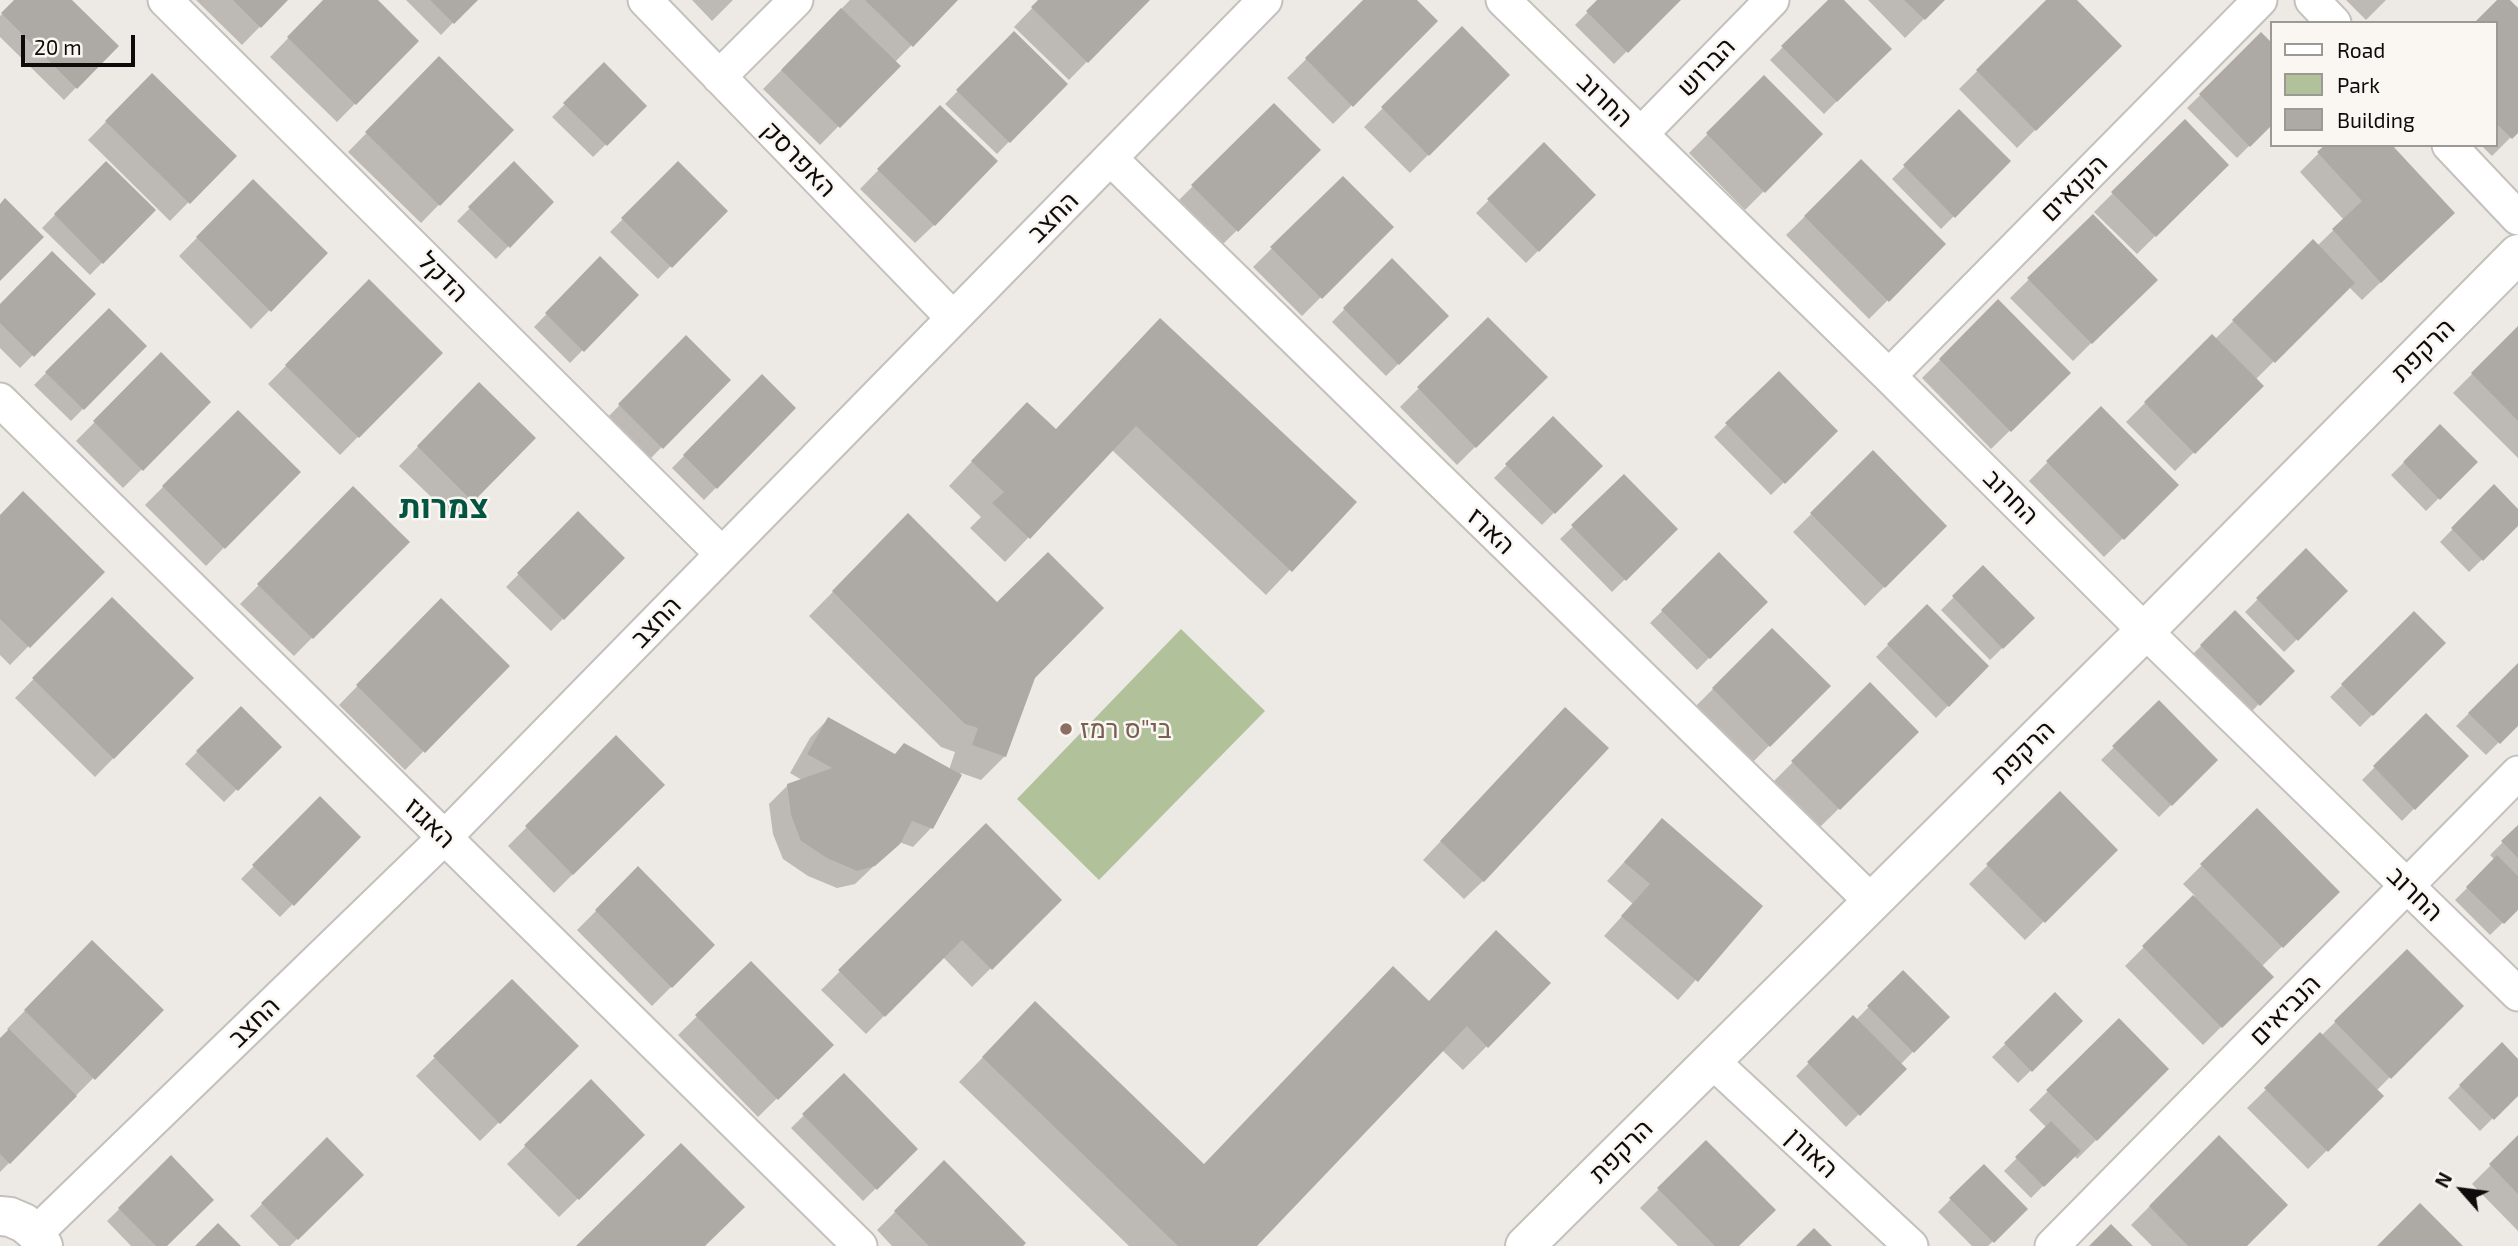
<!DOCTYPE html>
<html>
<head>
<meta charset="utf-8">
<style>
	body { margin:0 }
	#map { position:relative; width:2518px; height:1246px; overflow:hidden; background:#ede9e4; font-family:"Exo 2",sans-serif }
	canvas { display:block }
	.legend { position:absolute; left:2270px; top:21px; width:228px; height:126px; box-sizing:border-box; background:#faf6f1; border:2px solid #9b9895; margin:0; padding:9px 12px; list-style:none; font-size:21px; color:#0d0c0b }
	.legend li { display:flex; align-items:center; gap:14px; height:35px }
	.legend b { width:35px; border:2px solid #9b9895 }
	.north { position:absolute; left:2427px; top:1155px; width:70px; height:70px; -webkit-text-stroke:5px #faf6f1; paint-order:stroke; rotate:298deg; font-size:19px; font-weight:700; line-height:28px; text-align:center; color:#0d0c0b }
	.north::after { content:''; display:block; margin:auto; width:24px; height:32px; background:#0d0c0b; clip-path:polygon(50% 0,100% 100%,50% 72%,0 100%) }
	.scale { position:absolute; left:21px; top:35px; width:114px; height:32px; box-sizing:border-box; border:4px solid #0d0c0b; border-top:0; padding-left:9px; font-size:21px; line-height:24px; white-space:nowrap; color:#0d0c0b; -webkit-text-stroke:5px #faf6f1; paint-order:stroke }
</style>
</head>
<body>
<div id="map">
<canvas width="2518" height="1246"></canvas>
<ul class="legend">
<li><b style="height:9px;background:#fff"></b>Road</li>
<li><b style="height:19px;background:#b1c19a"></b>Park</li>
<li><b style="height:19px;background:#ada9a4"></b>Building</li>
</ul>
<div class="north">N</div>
<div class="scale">20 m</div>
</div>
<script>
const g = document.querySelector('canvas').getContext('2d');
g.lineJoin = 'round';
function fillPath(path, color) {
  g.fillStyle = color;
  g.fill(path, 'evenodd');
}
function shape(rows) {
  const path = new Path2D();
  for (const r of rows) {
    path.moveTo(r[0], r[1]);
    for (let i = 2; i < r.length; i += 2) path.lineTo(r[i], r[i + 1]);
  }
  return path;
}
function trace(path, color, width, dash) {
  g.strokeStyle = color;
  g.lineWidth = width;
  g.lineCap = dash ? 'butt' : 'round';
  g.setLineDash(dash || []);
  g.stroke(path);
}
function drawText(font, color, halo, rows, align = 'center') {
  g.font = font + ' "Exo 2",Heebo,sans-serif';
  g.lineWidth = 5;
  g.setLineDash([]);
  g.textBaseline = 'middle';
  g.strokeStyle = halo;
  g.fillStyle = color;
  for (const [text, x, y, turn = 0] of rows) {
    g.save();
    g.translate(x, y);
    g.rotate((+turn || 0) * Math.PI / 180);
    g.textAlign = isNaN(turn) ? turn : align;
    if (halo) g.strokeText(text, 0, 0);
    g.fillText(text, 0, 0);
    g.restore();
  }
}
const green = shape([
	[1181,629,1265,711,1099,880,1017,799]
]);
const shadow = shape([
	[16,0,69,0,116,46,64,100,0,37,0,16],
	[196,0,286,0,242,45],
	[325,0,375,0,417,41,337,122,270,57],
	[406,0,475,0,441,35],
	[692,0,733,0,712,21],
	[850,0,956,0,895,62,898,66,820,145,763,89],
	[1040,0,1147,0,1069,80,1014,27],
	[1366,0,1414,0,1436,21,1333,124,1287,78],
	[1600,0,1679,0,1614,64,1575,25],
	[1830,0,1841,0,1889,49,1824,114,1770,60],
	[1868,0,1943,0,1905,38],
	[2049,0,2074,0,2119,46,2017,148,1959,89],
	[2346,0,2386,0,2366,20],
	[2500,0,2507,0,2518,11,2518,130,2492,156,2481,145,2495,145,2495,23],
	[1462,29,1508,75,1410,173,1364,127],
	[1014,34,1065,84,997,154,945,104],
	[2261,35,2271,45,2271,124,2237,158,2187,108],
	[439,59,512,130,421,223,348,152],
	[604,65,645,106,593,157,552,117],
	[152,75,234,156,170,221,88,140],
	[1764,77,1821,134,1745,210,1689,153],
	[1274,105,1318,150,1218,249,1174,205],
	[940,107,934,225,915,243,860,189],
	[1959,112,2009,161,1941,229,1892,179],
	[2185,121,2227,165,2137,254,2094,212],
	[1544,145,1594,195,1526,263,1476,213],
	[2327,145,2434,231,2362,300,2349,287,2255,380,2261,386,2175,471,2126,422,2212,336,2215,339,2313,242,2317,246,2344,220,2300,172],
	[1861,161,1944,244,1869,319,1786,235],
	[106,163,154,210,90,275,42,228],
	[678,163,725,211,658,279,610,232],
	[514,164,552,202,496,259,457,221],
	[1343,178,1391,227,1302,316,1253,267],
	[253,181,326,253,251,329,179,256],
	[2093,216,2155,280,2073,361,2010,298],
	[600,259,637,295,570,363,534,327],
	[1392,260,1447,316,1386,376,1332,322],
	[369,282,441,353,340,455,268,384],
	[93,294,20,368,0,348,0,306],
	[1998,302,2069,373,1991,449,1922,378],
	[109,310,145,346,71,421,34,385],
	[1488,319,1545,377,1457,465,1400,407],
	[2518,328,2518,458,2453,393],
	[686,337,728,380,649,460,607,418],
	[1136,344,1354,502,1266,595,1112,450,1005,562,970,528,981,517,949,486,1003,428,1055,431],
	[161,355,209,402,123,488,76,441],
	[1779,373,1836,431,1771,495,1714,437],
	[762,377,794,408,704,500,672,468],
	[479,385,533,438,454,519,399,466],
	[2101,408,2177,485,2104,557,2029,481],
	[238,412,298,472,206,566,145,505],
	[1553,418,1600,466,1542,525,1494,478],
	[2440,427,2475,462,2426,511,2391,475],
	[1873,453,1945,526,1865,606,1793,532],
	[1624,477,1676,529,1612,592,1560,539],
	[2494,487,2518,511,2518,524,2469,572,2440,542],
	[354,489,407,542,294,656,240,604],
	[578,514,623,558,551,631,506,587],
	[908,516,1033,677,1005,756,981,780,961,773,931,828,913,847,899,842,855,884,837,888,808,876,783,859,773,834,769,804,788,785,802,780,790,773,810,738,828,719,894,755,949,770,955,752,941,747,809,616],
	[0,517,102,572,10,665,0,655],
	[2306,551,2346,591,2284,652,2245,612],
	[1719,555,1765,602,1697,670,1650,623],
	[1983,568,2033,618,1990,660,1941,610],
	[112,599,192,678,95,777,15,698],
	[441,600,508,666,405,770,339,705],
	[1927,606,1987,666,1936,718,1876,657],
	[2235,612,2292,671,2246,717,2189,658],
	[2414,614,2444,643,2360,727,2330,697],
	[1772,630,1828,686,1751,764,1695,707],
	[2518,665,2518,723,2486,755,2456,726],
	[1870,685,1917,732,1820,827,1774,781],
	[2159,703,2216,760,2159,817,2101,760],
	[241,708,279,747,224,802,185,764],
	[2426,716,2466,756,2402,821,2362,780],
	[1547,728,1483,881,1464,899,1423,860],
	[616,738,662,785,554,893,508,846],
	[2060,793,2116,850,2025,940,1969,884],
	[320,799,359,837,280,917,241,879],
	[2257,810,2338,892,2261,967,2271,977,2203,1045,2125,966,2195,896,2183,884],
	[1662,820,1761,906,1678,1000,1604,936,1633,904,1607,881],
	[986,826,1059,900,972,987,943,957,866,1034,821,990],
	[2518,827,2518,908,2490,935,2455,900,2495,860,2490,855],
	[638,869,713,945,652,1006,577,930],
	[92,942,161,1010,0,1172,0,1041,9,1031,7,1029],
	[2407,952,2461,1006,2376,1091,2382,1096,2308,1169,2247,1108],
	[1472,957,1487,1046,1463,1070,1442,1050,1254,1246,1129,1246,959,1082,1011,1028,1203,1166,1429,1003],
	[751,963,831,1045,758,1117,678,1035],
	[1903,972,1947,1017,1900,1065,1904,1069,1846,1127,1796,1076,1853,1018,1856,1020],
	[512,981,576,1046,480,1141,416,1076],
	[2055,995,2081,1021,2018,1083,1992,1057],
	[2119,1020,2167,1069,2077,1159,2074,1155,2031,1198,2004,1171,2047,1128,2029,1110],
	[2502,1044,2518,1061,2518,1093,2480,1131,2448,1098],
	[844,1076,916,1149,863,1201,791,1128],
	[591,1082,643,1135,559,1217,507,1164],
	[2219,1137,2245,1246,2152,1246,2131,1225],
	[2518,1138,2518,1231,2472,1184],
	[327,1139,361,1175,290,1246,279,1246,250,1216],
	[1706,1142,1737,1246,1678,1246,1640,1208],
	[171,1158,165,1246,131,1246,107,1221],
	[944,1163,1020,1246,892,1246,877,1230],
	[1984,1166,2026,1209,1988,1246,1972,1246,1938,1212]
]);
const building = shape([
	[14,0,72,0,119,46,77,89,1,13],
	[233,0,288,0,261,28],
	[323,0,378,0,419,41,356,105,287,37],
	[430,0,478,0,454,24],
	[865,0,958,0,913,47],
	[1038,0,1150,0,1088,63,1031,7],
	[1363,0,1417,0,1438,21,1353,107,1305,58],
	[1597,0,1681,0,1628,53,1586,11],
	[1828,0,1844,0,1892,49,1837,102,1781,46],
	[1904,0,1945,0,1925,20],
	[2046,0,2077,0,2122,46,2036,131,1976,70],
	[2497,0,2510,0,2518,8,2518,133,2512,139,2495,122,2495,23,2474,23],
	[841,8,901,66,840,128,781,70],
	[1462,26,1510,75,1429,156,1381,107],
	[1014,31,1068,84,1010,143,956,90],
	[2261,32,2271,42,2271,126,2250,147,2199,94],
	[439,56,514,130,440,206,365,132],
	[604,62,647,106,607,146,563,103],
	[152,73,237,156,190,204,105,121],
	[1764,75,1823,134,1765,193,1706,133],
	[1274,103,1321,150,1238,232,1191,185],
	[940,105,998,161,935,226,877,169],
	[1959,109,2011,161,1955,218,1903,165],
	[2185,119,2229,165,2156,237,2111,192],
	[1544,142,1596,195,1539,252,1487,199],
	[2325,145,2392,145,2455,213,2381,283,2332,229,2362,201,2317,152],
	[1861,159,1946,244,1889,302,1804,216],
	[106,161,156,210,103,264,54,214],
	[514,161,554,202,510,248,468,207],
	[678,161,728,211,672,268,621,218],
	[1343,176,1394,227,1322,299,1270,247],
	[253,179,328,253,271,312,196,237],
	[5,198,44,237,0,281,0,204],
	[2093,214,2158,280,2092,344,2027,278],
	[2313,239,2355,283,2275,363,2232,320],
	[52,251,96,294,34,357,0,323,0,304],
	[600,256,639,295,584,352,545,313],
	[1392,258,1449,316,1399,365,1343,308],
	[369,279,443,353,359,438,285,365],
	[1998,299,2071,373,2011,432,1939,359],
	[109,308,147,346,84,410,45,372],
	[1488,317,1548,377,1476,448,1417,387],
	[1160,318,1357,502,1292,572,1136,426,1030,539,992,503,1004,492,971,461,1027,402,1056,429],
	[2518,326,2518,421,2471,373],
	[2212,334,2264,386,2195,454,2144,402],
	[686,335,731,380,663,449,618,404],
	[161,352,211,402,143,471,93,421],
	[1779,371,1838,431,1785,484,1725,423],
	[762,374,796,408,717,489,683,455],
	[479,382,536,438,473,502,417,446],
	[2101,406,2179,485,2124,540,2046,461],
	[238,410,301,472,225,549,162,486],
	[1553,416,1603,466,1555,514,1505,464],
	[2440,424,2478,462,2440,500,2403,462],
	[1873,450,1947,526,1885,588,1810,513],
	[1624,474,1678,529,1626,581,1571,525],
	[2494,484,2518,509,2518,526,2483,561,2451,528],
	[353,486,410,542,313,639,257,584],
	[23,491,105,572,30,648,0,619,0,515],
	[578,511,625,558,564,620,517,573],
	[908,513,997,602,1048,552,1104,608,1035,678,1006,757,972,745,978,728,965,724,832,591],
	[2306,548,2348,591,2298,641,2256,598],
	[1719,552,1768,602,1710,659,1661,610],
	[1983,565,2035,618,2003,649,1952,596],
	[112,597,194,678,114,759,32,678],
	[441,598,510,666,425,753,356,685],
	[1927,604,1989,666,1949,707,1887,644],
	[2235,610,2295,671,2260,706,2200,645],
	[2414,611,2446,643,2373,716,2341,684],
	[1772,628,1831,686,1770,747,1712,688],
	[2518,663,2518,726,2500,744,2468,713],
	[1870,682,1919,732,1840,810,1791,761],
	[2159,700,2218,760,2172,806,2112,746],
	[241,706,282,747,238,791,196,751],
	[1565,707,1609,748,1484,882,1440,841],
	[2426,713,2469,756,2415,810,2373,766],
	[828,717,895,754,904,743,962,775,933,829,912,821,900,844,875,866,857,871,827,858,801,841,791,815,787,784,832,768,807,754],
	[616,735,665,785,573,875,525,826],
	[2060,791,2118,850,2045,923,1986,864],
	[320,796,361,837,294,906,252,865],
	[2257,808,2340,892,2283,948,2200,864],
	[1662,818,1763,906,1698,982,1621,916,1650,884,1624,862],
	[986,823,1062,900,992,970,962,940,885,1017,838,970],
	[2518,825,2518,858,2501,841],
	[2497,855,2518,876,2518,910,2504,924,2466,887],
	[638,866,715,945,672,988,595,910],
	[2193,895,2274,977,2222,1028,2142,946],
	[1496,930,1551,983,1488,1048,1467,1026,1257,1246,1178,1246,982,1057,1035,1001,1204,1164,1393,966,1429,1001],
	[92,940,164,1010,95,1080,24,1010],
	[2407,949,2464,1006,2391,1079,2334,1021],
	[751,961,834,1045,778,1100,695,1015],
	[1903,970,1950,1017,1914,1053,1867,1006],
	[512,979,579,1046,500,1124,433,1056],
	[2055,992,2083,1021,2032,1072,2004,1043],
	[1853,1015,1907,1069,1860,1116,1807,1062],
	[2119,1018,2169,1069,2097,1141,2046,1090],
	[9,1029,77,1096,10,1164,0,1154,0,1038],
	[2320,1032,2384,1096,2328,1152,2264,1088],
	[2502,1042,2518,1059,2518,1096,2494,1120,2459,1085],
	[844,1073,918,1149,877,1190,802,1114],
	[591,1079,645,1135,579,1200,524,1145],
	[2051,1121,2081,1151,2044,1187,2015,1157],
	[2219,1135,2288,1205,2247,1246,2188,1246,2149,1206],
	[2518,1135,2518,1194,2489,1164],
	[327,1137,364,1175,298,1240,261,1203],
	[1706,1140,1776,1210,1739,1246,1715,1246,1657,1188],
	[681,1143,745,1207,705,1246,576,1246],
	[171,1155,214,1200,167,1246,156,1246,118,1208],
	[944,1160,1026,1243,1023,1246,929,1246,894,1211],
	[1984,1164,2028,1209,1994,1243,1949,1198],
	[2420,1203,2463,1246,2377,1246],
	[218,1223,241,1246,195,1246],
	[2111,1224,2133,1246,2089,1246],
	[1814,1228,1832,1246,1796,1246]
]);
const minor = shape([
	[165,0,722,554],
	[645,0,953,318],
	[1503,0,1889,376,2145,631,2518,994],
	[2312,0,2334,23],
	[719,77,796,0],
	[1641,134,1772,0],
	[2449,145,2518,218],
	[1111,159,1872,902],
	[1889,376,2260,0],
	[0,400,860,1246],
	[1712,1061,1911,1246],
	[36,1233,445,837,1265,0],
	[2052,1246,2518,773]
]);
const tertiary = shape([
	[0,1216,10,1217,24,1223,36,1233,43,1246],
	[1525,1246,2145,631,2518,254]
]);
const markers = [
	[1066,729,7,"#8d6e63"]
];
const streetNames = [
	["הברוש",1706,67,-46],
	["החרוב",1605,100,44],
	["האפרסק",799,159,46],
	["הקנאים",2074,188,-45],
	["החצב",1053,217,-45],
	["הדקל",443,277,45],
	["הרקפת",2423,350,-45],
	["החרוב",2011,497,45],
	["הארז",1491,531,44],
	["החצב",656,622,-46],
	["הרקפת",2023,752,-45],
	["האגוז",430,823,45],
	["החרוב",2415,894,44],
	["הנביאים",2285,1010,-45],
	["החצב",254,1022,-44],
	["הרקפת",1621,1151,-45],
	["האורן",1812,1153,43]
];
const educationNames = [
	["בי\"ס רמז",1080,729]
];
const districtNames = [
	["צמרות",444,507]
];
fillPath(green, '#b1c19a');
fillPath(shadow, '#0003');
fillPath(building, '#ada9a4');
trace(minor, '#c4c1bc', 37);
trace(tertiary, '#c4c1bc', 42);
trace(minor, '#fff', 33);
trace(tertiary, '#fff', 38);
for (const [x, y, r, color] of markers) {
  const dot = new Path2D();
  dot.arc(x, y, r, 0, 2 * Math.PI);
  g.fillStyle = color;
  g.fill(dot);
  trace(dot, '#faf6f1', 2.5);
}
drawText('26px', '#0d0c0b', '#faf6f1', streetNames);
drawText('26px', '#785e54', '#faf6f1', educationNames, 'left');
drawText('bold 33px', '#025540', '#faf6f1', districtNames);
</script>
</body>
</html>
